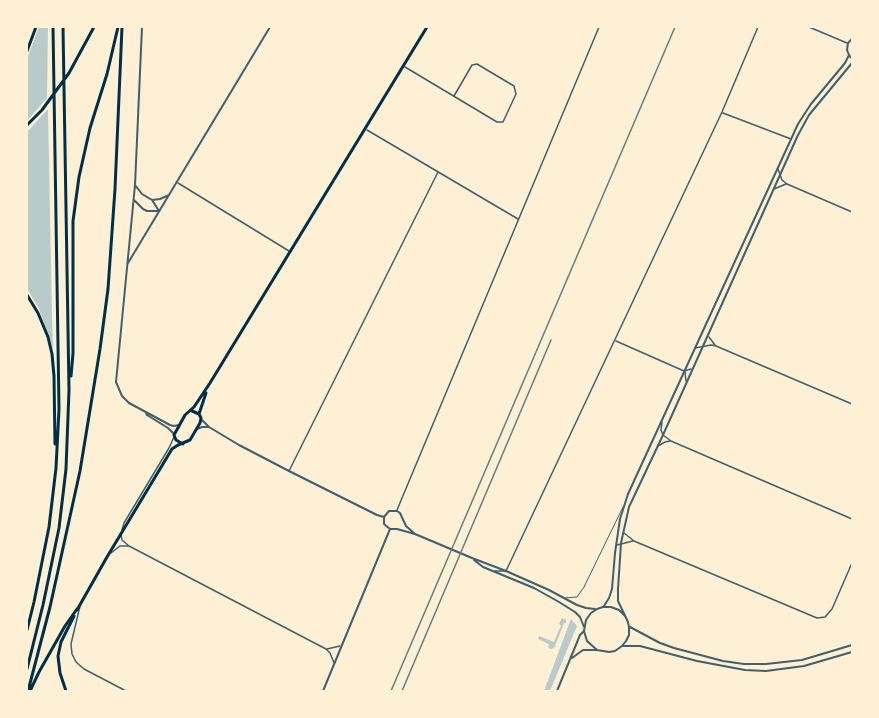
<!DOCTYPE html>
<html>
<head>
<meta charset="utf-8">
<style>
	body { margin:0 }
	#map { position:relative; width:879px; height:718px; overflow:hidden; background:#fdf0d5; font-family:Figtree,sans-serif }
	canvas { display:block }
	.frame { position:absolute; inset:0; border:28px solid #fdf0d5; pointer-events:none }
</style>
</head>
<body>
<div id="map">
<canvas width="879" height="718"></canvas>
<div class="frame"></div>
</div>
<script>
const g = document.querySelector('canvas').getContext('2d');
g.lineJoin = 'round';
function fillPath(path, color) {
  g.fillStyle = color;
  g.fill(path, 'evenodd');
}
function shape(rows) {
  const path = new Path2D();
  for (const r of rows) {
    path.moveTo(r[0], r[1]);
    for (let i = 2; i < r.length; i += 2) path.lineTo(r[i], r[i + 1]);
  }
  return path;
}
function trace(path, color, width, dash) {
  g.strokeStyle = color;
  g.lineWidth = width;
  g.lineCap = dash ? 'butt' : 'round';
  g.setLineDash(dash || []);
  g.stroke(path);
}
const green = shape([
	[39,27,48,27,47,98,27,121,27,59],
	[48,109,52,316,53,349,49,336,39,309,27,288,27,132],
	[562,618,566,620,566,623,564,623,555,646,556,646,552,649,548,648,549,644,538,639,539,636,554,642,561,625,559,624],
	[571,619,577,626,550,691,544,691]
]);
const service = shape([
	[565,598,577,597,584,587,623,507]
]);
const minor = shape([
	[809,27,847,43],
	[405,67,497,122,503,122,516,94,514,86,477,64,472,65,454,96],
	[723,113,791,139],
	[367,130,518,219],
	[778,169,782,180,787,184,852,212],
	[178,183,289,251],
	[774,189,786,184],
	[709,337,715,345],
	[616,341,684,371,691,369],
	[695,348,711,345,716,346,852,404],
	[685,372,686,381],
	[662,422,661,430,663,435,671,441,852,519],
	[658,446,665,442,670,441],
	[289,471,438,172],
	[397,510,599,27],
	[122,530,124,523,169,448,174,437],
	[624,533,634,541,817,618,825,617,832,609,852,563],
	[121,534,122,540,129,546,326,649,330,653,334,663],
	[617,545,633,541],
	[111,553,120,546,128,546],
	[495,571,505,571],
	[506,571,722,112,758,27],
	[80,606,71,644,72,654,76,662,84,669,126,691],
	[327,649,340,646]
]);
const tertiary = shape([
	[142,27,135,185,116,382,122,396,129,403,170,425,174,426,179,425],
	[852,39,848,43,847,50,849,55,852,59],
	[134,200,143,209,147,211,159,211,152,200,142,194,135,185],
	[152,200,160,199,169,195],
	[128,263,270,27],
	[146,413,147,415,168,428,174,434],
	[202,420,209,427,239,445,289,471,377,515,384,517],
	[197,429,202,427,209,427],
	[384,517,384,524,390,529,397,529,415,534,472,558,506,571,549,590,577,605,586,608,595,609],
	[384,517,389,511,397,511,400,513,406,526,414,533],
	[474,560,483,567,534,588,559,602,575,612,580,617,584,627],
	[604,606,609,598,612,589,615,553,620,519,628,494,798,124,811,104,845,63,849,55],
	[625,616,619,610,611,607,603,607,597,609,591,613,586,620,584,631,587,641,597,650,609,652,615,651,622,646,626,641,629,635,629,627,628,622,618,601,618,589,621,543,629,507,663,435,798,135,809,115,852,63],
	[630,627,660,643,674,648,723,661,744,664,766,664,802,660,852,645],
	[622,646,640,646,697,661,745,670,766,671,804,666,852,652],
	[572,658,583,650,596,650],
	[323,691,390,529],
	[557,691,580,635,584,631]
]);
const primary = shape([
	[199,414,206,393],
	[183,444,176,440,174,435,185,415,194,407,210,383,427,27],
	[77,610,107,557,172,449,178,445,190,440,200,423,201,418,199,414,192,411],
	[66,691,60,673,58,656,61,642,74,616]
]);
const motorway = shape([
	[27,51,36,27],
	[27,125,42,110,69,73,94,27],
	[27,295,38,313,48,337,52,354,54,376,55,444],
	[71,376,73,353,73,221,79,177,90,128,107,74,118,27],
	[27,630,34,602,49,527,56,468,59,409,53,27],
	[27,669,43,605,59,528,66,469,69,390,63,27],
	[28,691,50,607,80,471,100,349,108,289,115,189,122,27],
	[30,691,39,672,65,626,77,609]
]);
const rail = shape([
	[391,691,675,27],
	[402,691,551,340]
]);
fillPath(green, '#b9caca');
trace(service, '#3f606c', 1);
trace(minor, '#3f606c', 1.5);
trace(tertiary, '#3f606c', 2);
trace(primary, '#003049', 3);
trace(motorway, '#003049', 3);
trace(rail, '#657d81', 1.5);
</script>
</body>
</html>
